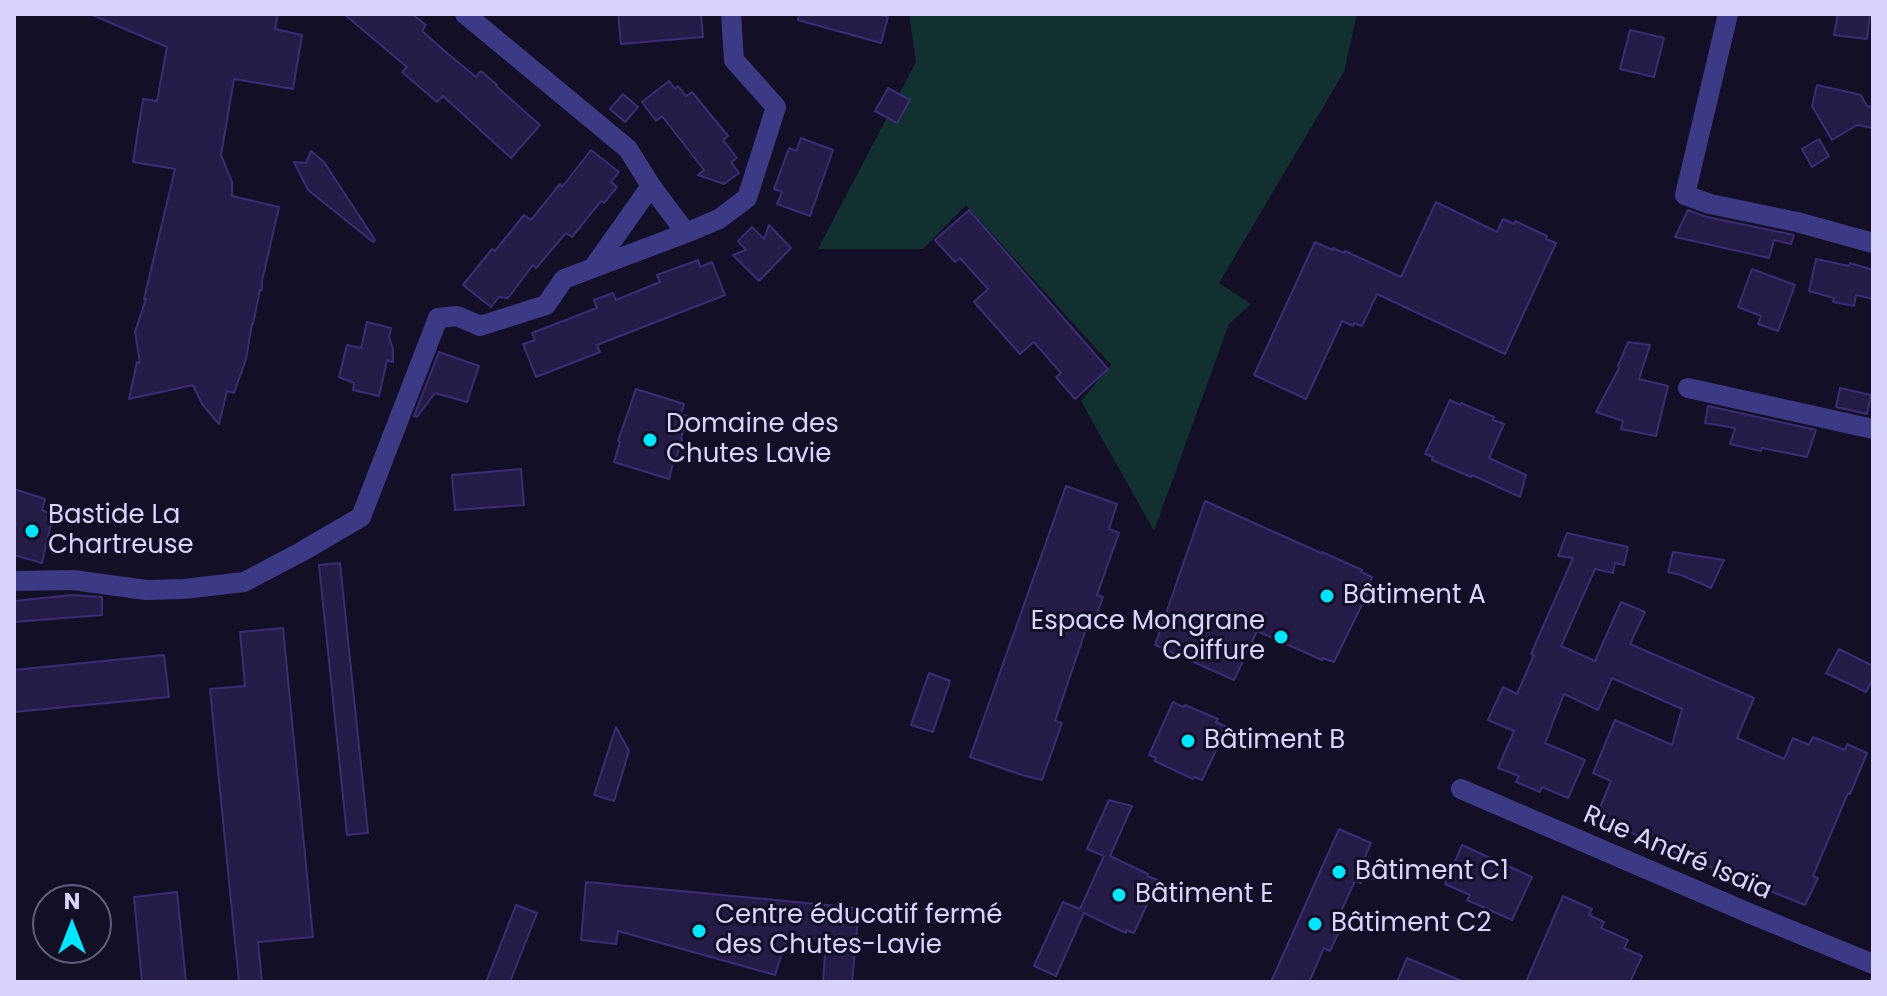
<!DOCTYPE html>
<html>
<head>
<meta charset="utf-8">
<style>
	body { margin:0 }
	#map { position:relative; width:1887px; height:996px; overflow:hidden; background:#130f26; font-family:Poppins,sans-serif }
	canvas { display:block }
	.frame { position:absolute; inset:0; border:16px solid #d9d4ff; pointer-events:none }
	.north { position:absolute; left:32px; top:884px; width:80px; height:80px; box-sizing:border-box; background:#130f26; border:2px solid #625e7d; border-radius:50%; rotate:0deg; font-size:22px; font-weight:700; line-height:32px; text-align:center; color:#d9d4ff }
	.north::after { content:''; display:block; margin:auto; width:28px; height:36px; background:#00e5ff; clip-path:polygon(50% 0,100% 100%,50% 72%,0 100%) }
</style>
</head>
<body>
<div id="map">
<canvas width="1887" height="996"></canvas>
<div class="frame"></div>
<div class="north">N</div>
</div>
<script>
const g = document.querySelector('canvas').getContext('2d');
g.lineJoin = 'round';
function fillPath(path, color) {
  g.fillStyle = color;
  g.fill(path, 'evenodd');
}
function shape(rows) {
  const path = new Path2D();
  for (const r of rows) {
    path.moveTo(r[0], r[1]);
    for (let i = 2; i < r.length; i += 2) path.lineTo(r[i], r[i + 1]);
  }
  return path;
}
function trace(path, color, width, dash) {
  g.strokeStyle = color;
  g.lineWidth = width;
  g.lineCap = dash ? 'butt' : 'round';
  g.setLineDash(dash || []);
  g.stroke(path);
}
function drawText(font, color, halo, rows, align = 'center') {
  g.font = font + ' Poppins,sans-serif';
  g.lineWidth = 6;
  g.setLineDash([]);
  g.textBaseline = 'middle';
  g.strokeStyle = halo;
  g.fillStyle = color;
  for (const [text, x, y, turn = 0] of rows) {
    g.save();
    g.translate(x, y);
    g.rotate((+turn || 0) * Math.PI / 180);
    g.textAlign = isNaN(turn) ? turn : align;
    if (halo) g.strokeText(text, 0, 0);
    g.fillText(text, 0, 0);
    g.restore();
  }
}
const green = shape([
	[909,14,1357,14,1344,72,1219,283,1251,304,1229,324,1154,531,1081,401,1111,365,966,205,923,249,818,249,916,62]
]);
const building = shape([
	[90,14,278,14,275,29,302,35,293,89,234,79,221,155,232,182,232,196,279,207,262,281,262,290,260,290,253,324,252,324,246,359,234,393,227,391,219,424,202,404,193,385,129,399,137,362,140,363,135,332,146,299,144,299,175,169,133,162,143,99,157,101,167,47,90,14],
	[344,14,412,14,426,25,422,31,448,54,476,77,481,71,497,85,496,86,540,125,511,158,443,96,437,102,402,72,407,67,344,14],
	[618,14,701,14,703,37,621,44,618,14],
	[799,14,877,14,888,17,881,43,798,20,799,14],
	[1838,14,1870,14,1867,39,1834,35,1838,14],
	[1630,30,1664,38,1654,77,1620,69,1630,30],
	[669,81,675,89,678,86,686,96,692,92,728,136,723,140,737,158,731,162,739,173,724,184,698,175,704,170,662,116,656,121,642,102,669,81],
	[1817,85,1861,95,1867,106,1873,107,1873,128,1857,125,1832,140,1812,106,1817,85],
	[888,88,910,100,897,123,875,111,888,88],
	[623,94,638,107,625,122,610,109,623,94],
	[801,138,833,150,810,216,777,204,782,192,774,189,789,148,796,151,801,138],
	[1819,139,1829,156,1812,167,1802,149,1819,139],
	[591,150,619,172,611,182,617,187,604,203,601,201,572,237,566,233,536,268,533,265,508,298,499,297,491,307,463,285,492,249,495,251,524,215,531,220,560,184,562,187,591,150],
	[311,151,324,162,375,240,373,242,308,190,294,162,306,163,311,151],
	[1436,202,1497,232,1503,219,1514,224,1515,221,1547,236,1546,239,1556,243,1505,354,1377,294,1362,326,1354,323,1353,326,1342,321,1306,399,1254,375,1315,242,1333,250,1333,248,1344,253,1345,251,1401,277,1436,202],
	[969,210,1108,369,1075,399,1056,377,1061,373,1034,342,1020,354,974,302,988,289,960,258,955,262,935,240,969,210],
	[1688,210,1707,217,1794,235,1791,244,1774,240,1769,258,1675,237,1688,210],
	[769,225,791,248,759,281,733,255,746,250,738,241,752,227,764,239,769,225],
	[1816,259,1849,266,1850,263,1873,270,1873,299,1856,295,1854,306,1833,302,1834,298,1809,291,1816,259],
	[698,260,700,267,712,262,725,295,597,345,600,352,536,377,523,344,535,340,532,333,597,308,594,300,613,293,616,300,660,282,657,275,698,260],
	[1752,269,1795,285,1778,331,1758,324,1761,316,1738,307,1752,269],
	[367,322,391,328,389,337,393,349,393,362,387,360,379,396,353,390,354,383,339,377,347,345,361,348,367,322],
	[1628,342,1650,345,1639,379,1668,386,1656,436,1621,429,1623,421,1596,412,1619,368,1618,366,1628,342],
	[439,352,479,366,467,402,435,393,417,417,414,416,439,352],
	[1840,388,1871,395,1867,414,1836,407,1840,388],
	[636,389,684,404,681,414,687,416,681,438,682,439,676,459,674,459,669,479,614,462,620,442,618,441,636,389],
	[1450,400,1460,405,1461,403,1494,417,1493,420,1504,424,1489,458,1526,475,1520,497,1472,475,1471,477,1432,460,1433,457,1425,454,1450,400],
	[1708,406,1816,430,1807,457,1762,448,1761,451,1730,444,1735,428,1705,423,1708,406],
	[521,469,524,505,455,510,452,475,521,469],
	[1066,486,1117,504,1109,529,1119,533,1097,595,1103,597,1095,619,1090,617,1055,721,1062,723,1042,780,1022,775,970,757,1066,486],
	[14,489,45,499,42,510,53,515,42,563,14,555,14,489],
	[1205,501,1321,553,1322,552,1362,570,1361,572,1372,577,1369,585,1371,586,1334,662,1323,658,1322,660,1257,631,1234,680,1155,645,1205,501],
	[1567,533,1628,547,1624,565,1615,563,1613,573,1595,569,1561,646,1595,661,1621,602,1645,612,1630,644,1754,698,1737,738,1784,759,1793,738,1809,745,1813,737,1845,750,1847,744,1867,753,1850,794,1848,793,1813,876,1818,878,1805,905,1685,857,1596,817,1611,781,1593,773,1615,720,1672,745,1682,709,1612,678,1598,710,1564,694,1545,743,1585,760,1568,798,1542,787,1540,792,1516,782,1519,776,1498,768,1514,731,1488,720,1503,687,1517,694,1534,655,1531,654,1573,558,1558,556,1567,533],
	[1673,552,1724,560,1711,588,1681,575,1668,572,1673,552],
	[340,563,368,833,347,835,319,565,340,563],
	[72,595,102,597,102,615,14,622,14,601,72,595],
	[283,628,313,937,258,942,262,982,239,982,210,689,245,686,240,632,283,628],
	[1839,649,1873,666,1873,678,1866,692,1826,673,1839,649],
	[164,655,169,697,14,712,14,670,164,655],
	[929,673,950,681,933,732,911,725,929,673],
	[1173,702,1183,707,1185,705,1218,719,1216,722,1227,727,1202,780,1195,777,1193,779,1155,761,1156,758,1149,755,1173,702],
	[616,727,629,751,614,801,594,795,616,727],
	[1109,800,1132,806,1110,856,1148,874,1147,876,1158,880,1134,933,1126,930,1126,933,1084,913,1056,976,1034,966,1063,902,1080,909,1104,856,1087,849,1109,800],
	[1339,829,1371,843,1362,864,1368,867,1361,883,1355,881,1332,931,1338,934,1330,951,1324,948,1309,982,1271,982,1339,829],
	[1462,845,1532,877,1512,920,1467,900,1470,895,1445,884,1462,845],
	[586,882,859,908,852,982,823,982,826,940,788,934,775,975,618,931,616,944,581,940,586,882],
	[177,892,186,982,142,982,134,897,177,892],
	[1563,896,1592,909,1589,915,1604,922,1601,928,1628,940,1624,948,1642,956,1630,982,1526,982,1563,896],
	[516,905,537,913,510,982,486,982,516,905],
	[1407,958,1464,982,1397,982,1407,958]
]);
const street = shape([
	[465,14,628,149,651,186,686,233,719,219,747,198,776,107,734,60,731,14],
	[1728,14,1685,195,1710,204,1797,222,1873,243],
	[593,268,686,233],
	[1688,388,1873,429],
	[14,581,73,580,146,590,184,589,244,582,301,552,361,517,438,318,457,316,480,326,546,305,564,279,593,268,651,186],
	[1461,789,1751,914,1873,964]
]);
const markers = [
	[650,440,8,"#00e5ff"],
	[32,531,8,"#00e5ff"],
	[1327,596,8,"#00e5ff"],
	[1281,637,8,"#00e5ff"],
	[1188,741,8,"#00e5ff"],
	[1339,872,8,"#00e5ff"],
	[1119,895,8,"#00e5ff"],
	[1315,924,8,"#00e5ff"],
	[699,931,8,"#00e5ff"]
];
const poiNames = [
	["Domaine des",666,425],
	["Chutes Lavie",666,455],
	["Bastide La",48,516],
	["Chartreuse",48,546],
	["Bâtiment A",1343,596],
	["Espace Mongrane",1265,622,"right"],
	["Coiffure",1265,652,"right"],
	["Bâtiment B",1204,741],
	["Bâtiment C1",1355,872],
	["Bâtiment E",1135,895],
	["Centre éducatif fermé",715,916],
	["des Chutes-Lavie",715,946],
	["Bâtiment C2",1331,924]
];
const streetNames = [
	["Rue André Isaïa",1677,854,23]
];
fillPath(green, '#12302f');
fillPath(building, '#241b47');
trace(building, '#3b2d73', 2);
trace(street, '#3d3a85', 20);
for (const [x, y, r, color] of markers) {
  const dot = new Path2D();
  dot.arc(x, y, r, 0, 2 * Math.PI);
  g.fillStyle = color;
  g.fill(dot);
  trace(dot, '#130f26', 3);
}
drawText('26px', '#d9d4ff', '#130f26', poiNames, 'left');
drawText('26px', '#d9d4ff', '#130f26', streetNames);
</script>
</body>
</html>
